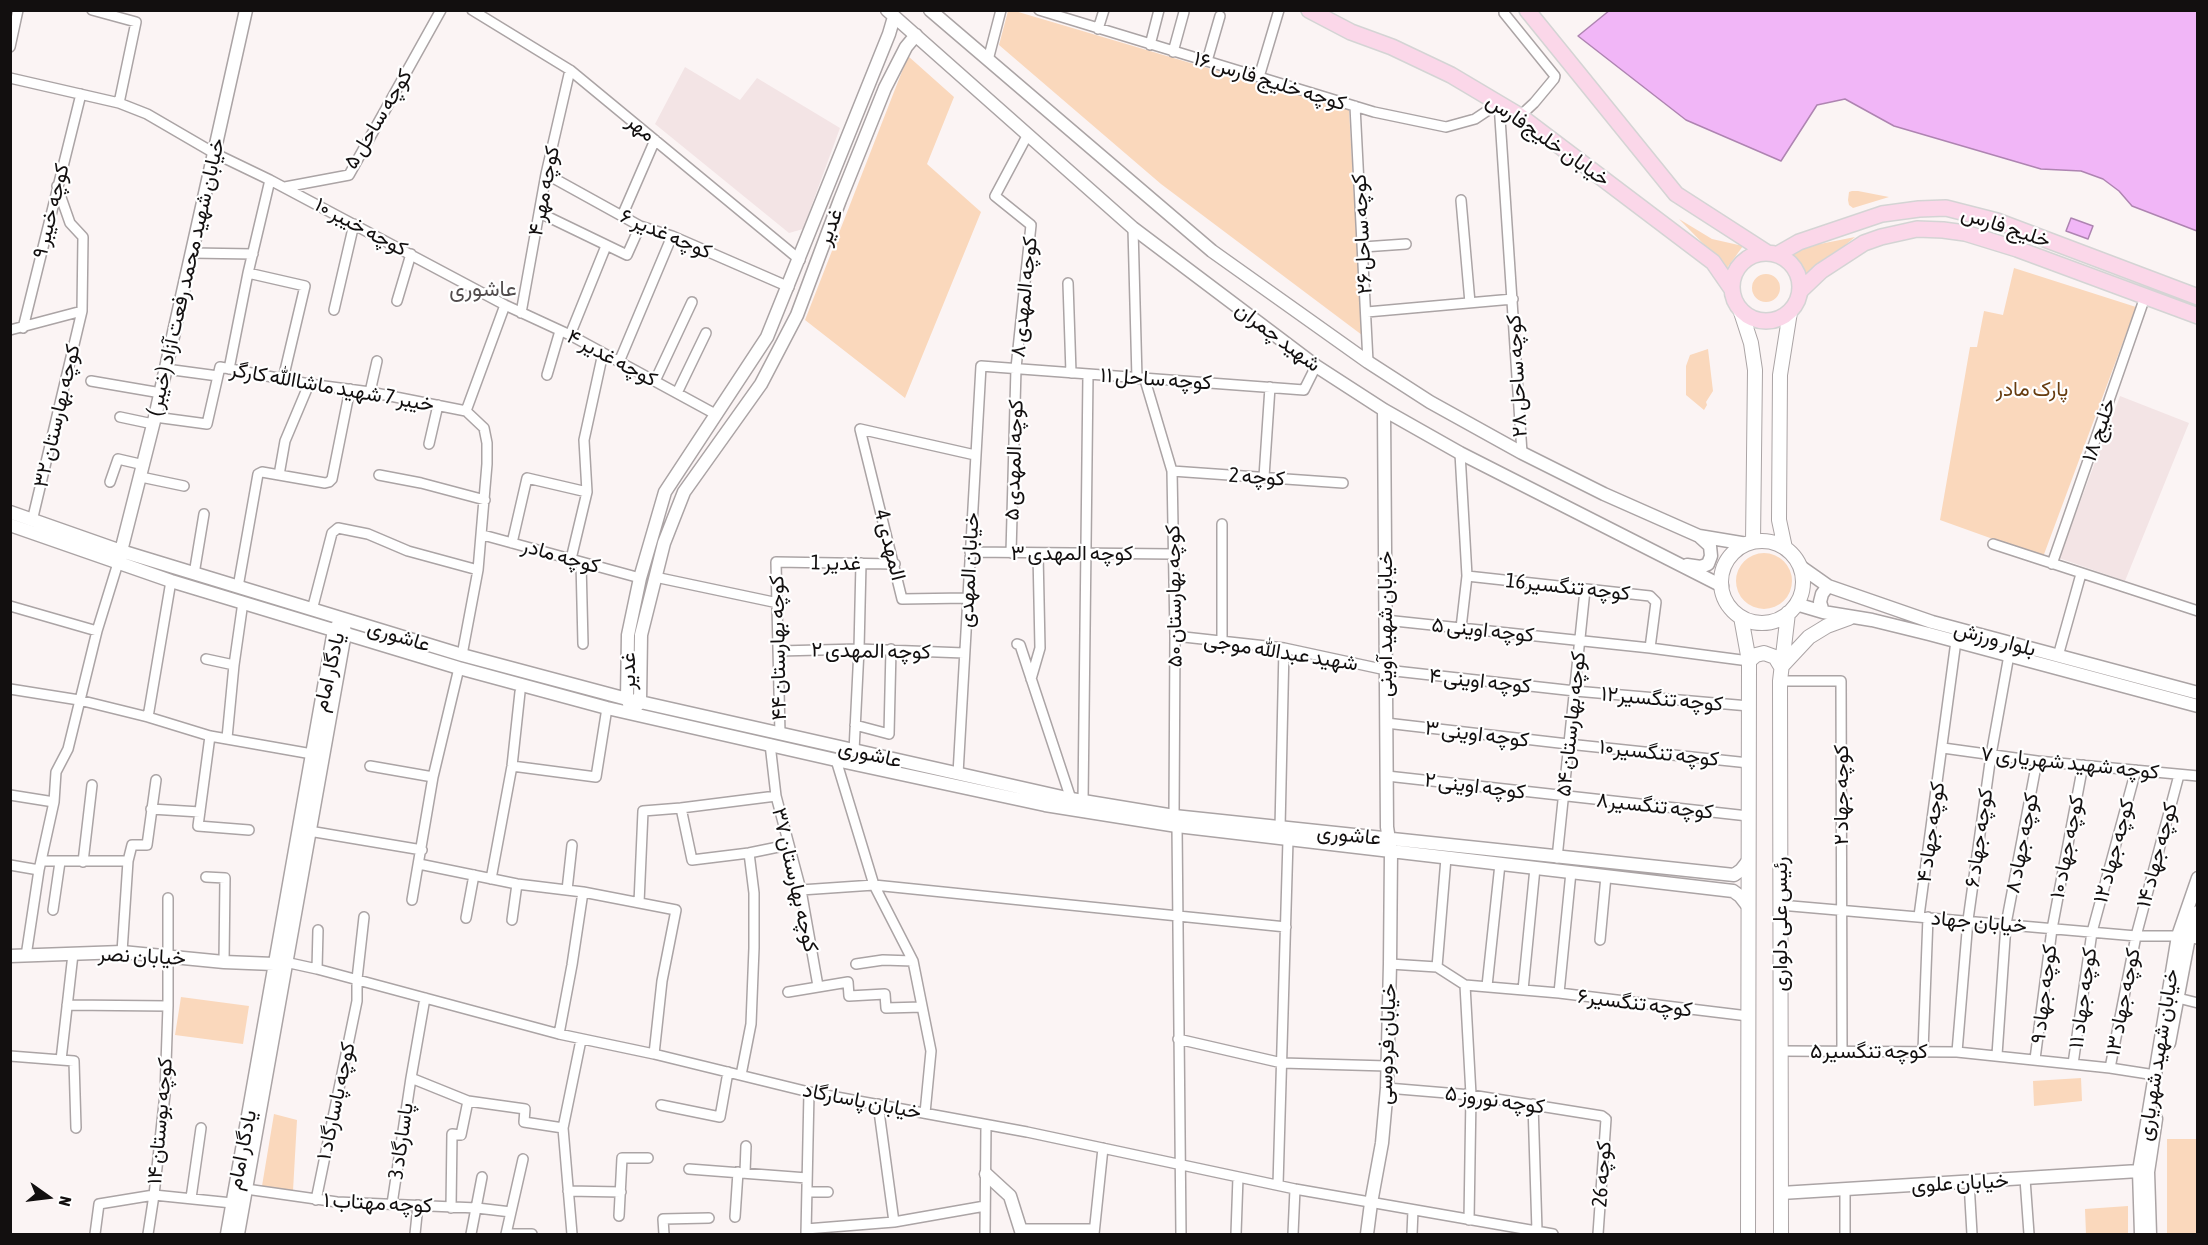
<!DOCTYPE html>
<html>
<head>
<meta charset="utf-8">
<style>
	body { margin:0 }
	#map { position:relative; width:2208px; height:1245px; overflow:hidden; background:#fbf4f4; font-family:"Asap Condensed",sans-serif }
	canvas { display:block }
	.frame { position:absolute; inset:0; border:12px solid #120f0f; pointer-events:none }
	.north { position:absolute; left:18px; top:1167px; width:60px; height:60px; -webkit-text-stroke:4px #fff; paint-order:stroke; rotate:104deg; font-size:16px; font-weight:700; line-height:24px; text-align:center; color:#120f0f }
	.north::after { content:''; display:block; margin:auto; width:21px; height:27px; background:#120f0f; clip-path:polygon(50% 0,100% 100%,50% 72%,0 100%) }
</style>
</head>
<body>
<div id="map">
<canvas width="2208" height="1245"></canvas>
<div class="frame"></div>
<div class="north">N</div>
</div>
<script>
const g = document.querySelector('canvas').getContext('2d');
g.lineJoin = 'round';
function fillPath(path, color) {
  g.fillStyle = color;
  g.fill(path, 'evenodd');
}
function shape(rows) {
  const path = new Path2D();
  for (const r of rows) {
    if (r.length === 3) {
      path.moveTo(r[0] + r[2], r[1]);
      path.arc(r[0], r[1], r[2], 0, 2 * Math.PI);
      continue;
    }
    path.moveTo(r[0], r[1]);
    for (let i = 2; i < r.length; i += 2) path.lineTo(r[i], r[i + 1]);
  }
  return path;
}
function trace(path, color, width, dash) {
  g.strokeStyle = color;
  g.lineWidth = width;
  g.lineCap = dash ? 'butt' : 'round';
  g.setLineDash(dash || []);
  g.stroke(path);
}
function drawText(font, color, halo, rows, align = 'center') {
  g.font = font + ' "Asap Condensed",Vazirmatn,sans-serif';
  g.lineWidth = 4.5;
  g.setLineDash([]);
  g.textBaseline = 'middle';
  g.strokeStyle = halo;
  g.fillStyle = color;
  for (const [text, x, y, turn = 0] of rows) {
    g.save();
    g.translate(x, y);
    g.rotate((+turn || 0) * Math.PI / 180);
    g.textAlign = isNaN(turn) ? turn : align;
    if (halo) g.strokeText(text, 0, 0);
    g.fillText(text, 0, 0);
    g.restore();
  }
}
const built = shape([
	[685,67,740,100,757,78,840,128,803,229,789,233,655,124],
	[2120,396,2189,423,2125,581,2059,558]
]);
const green = shape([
	[1008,11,1015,11,1349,110,1362,335,1161,184,999,45],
	[908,56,954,97,927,164,981,212,905,398,805,320],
	[1852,191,1858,191,1889,197,1853,208,1849,205,1848,200,1849,192],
	[1679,219,1712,239,1743,246,1727,268],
	[1855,237,1808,276,1790,250],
	[2014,268,2136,307,2043,557,1940,520,1970,347,1977,347,1984,311,2003,315],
	[1766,288,14],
	[1708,349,1713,391,1706,402,1707,405,1704,410,1686,395,1686,366,1690,355],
	[1764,581,28],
	[181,997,249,1006,243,1044,175,1035],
	[2081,1078,2082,1101,2034,1106,2033,1081],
	[274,1114,297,1120,293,1191,262,1186],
	[2167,1139,2197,1139,2197,1234,2167,1234],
	[2128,1206,2128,1234,2086,1234,2085,1209]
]);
const water = shape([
	[1610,10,2197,11,2197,231,2132,206,2119,191,2103,179,2081,171,2041,169,1894,126,1845,99,1817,105,1781,161,1686,120,1578,36,1610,10],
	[2071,218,2093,226,2088,239,2066,231,2071,218]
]);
const minor = shape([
	[92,10,136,22,119,103],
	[472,10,570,70,800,260],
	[1039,10,1374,112,1446,127,1475,119,1499,103],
	[1504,13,1555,76,1554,79,1534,103,1520,116],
	[1098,29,1104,10],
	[1150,45,1159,10],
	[10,47,18,10],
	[1173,52,1184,12],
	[988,60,1001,10],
	[1207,61,1220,16],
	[1259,77,1279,10],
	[10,78,119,103,147,114,214,153,270,180,505,305,570,335,717,415],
	[1499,103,1522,453],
	[1355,106,1368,362],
	[546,174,640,226,672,236,789,287],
	[285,187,349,175,441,10],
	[1461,200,1470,303],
	[540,213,627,255,640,226],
	[622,216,655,140],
	[1133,228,1137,379],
	[1363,247,1406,244],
	[192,253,253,254],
	[248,273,305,286,283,379],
	[1068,283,1071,373],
	[397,301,411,254],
	[334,310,354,224],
	[1367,312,1513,299],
	[521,313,546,174,570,70],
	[23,328,81,94],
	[10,330,82,311],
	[570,335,606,246],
	[619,362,672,236],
	[166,369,218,376],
	[229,369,248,273,270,180],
	[547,375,560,331],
	[1145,380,1172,471,1175,636,1174,816],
	[91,381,161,393],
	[655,381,692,302],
	[370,392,377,361],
	[677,393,706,333],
	[120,417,153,424],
	[155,417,207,424,220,367,309,384,370,392,466,411],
	[429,444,438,405],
	[1460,453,1467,576,1461,628],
	[1172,471,1343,483],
	[279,475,285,441,309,384],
	[379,475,421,483,485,500],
	[141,477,184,486],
	[1264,477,1270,387],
	[110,482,118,459,144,465],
	[32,521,82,311,83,237,70,223,57,186],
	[483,535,640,578],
	[512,543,527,478,587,492],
	[1993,544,2198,611],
	[970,552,1173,554],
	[1011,553,1016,368,1031,225,995,196,1027,136],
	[571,559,587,492,584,440,603,353],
	[581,562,583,644],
	[2052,564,2145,297],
	[194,574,204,514],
	[1467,576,1650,596,1656,602,1650,648],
	[655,577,778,603],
	[238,587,258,474,262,472,325,483,329,482,332,479,350,389],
	[967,598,902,599,860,429,975,455],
	[10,606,97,631],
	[312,610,332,533,338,528,368,534,408,551,478,570],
	[1385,620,1650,648,1749,661],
	[1175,636,1284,648,1386,670,1575,691,1749,706],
	[1222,641,1222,524],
	[1017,644,1020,645,1071,799],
	[779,651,859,649,964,653],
	[462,655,478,570,487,464,487,443,484,428,466,411,505,305],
	[2058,656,2081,574],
	[206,659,234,665],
	[1031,679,1040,648,1038,553],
	[1780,681,1841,681,1842,1051],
	[10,689,79,700,148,717,210,736,312,754],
	[148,717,171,581],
	[1386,723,1568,744,1749,763],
	[855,725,889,734,891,649],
	[780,734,776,562,895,564],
	[210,736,198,826,249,830],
	[227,738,234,665,243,602],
	[770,744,776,796,801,890,818,986],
	[1943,748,2037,761,2198,776],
	[854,751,859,649,861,563],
	[836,760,874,885,913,961,931,1051,925,1113],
	[370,766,433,777],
	[512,766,596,777,607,708],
	[958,774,981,366,1304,390,1316,366],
	[1387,776,1748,816],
	[10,795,54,802],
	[1083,802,1088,374],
	[681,808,692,860,749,853,788,845],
	[151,809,200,812],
	[1177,826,1181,1234],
	[1280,828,1284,648],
	[309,831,422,850],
	[1557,858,1585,590],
	[41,861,128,861,132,845,147,845,156,780],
	[83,862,92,785],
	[419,864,517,884,583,892,676,910,662,981,654,1054],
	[10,865,39,870],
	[206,877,225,878,224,962],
	[491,879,512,766,520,692],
	[567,890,572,845],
	[801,890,874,885,1286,927],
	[412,900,433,777,459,668],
	[639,903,643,811,681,808,776,796],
	[1780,905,2136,936,2178,936,2198,939],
	[53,910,60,862],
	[1919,916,1956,641],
	[466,918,474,875],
	[512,920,517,884],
	[1600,940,1606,876],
	[122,952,128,861],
	[26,956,39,870,54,802,56,772,68,749,97,631,118,563],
	[285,962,317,969,559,1034,654,1054,809,1092,1027,1132,1295,1189,1553,1234],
	[856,964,883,960,913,961],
	[1390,964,1437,967,1465,985,1559,993,1748,1016],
	[1437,967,1446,858],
	[317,969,318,930],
	[1465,985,1471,1095,1469,1220],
	[1487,986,1500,864],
	[1523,990,1535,868],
	[788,992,848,982,849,996,885,994,886,1008,922,1007],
	[1559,993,1571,872],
	[425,998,411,1078,468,1101,525,1109,524,1122,563,1128],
	[2178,998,2198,1003],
	[67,1005,168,1006],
	[559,1034,572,965,583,892],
	[1178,1039,1282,1063,1387,1066],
	[1781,1051,1957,1052,2110,1068,2155,1075],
	[1923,1051,1928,917],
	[1957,1052,1968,920,1991,755,2009,655],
	[1997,1055,2006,924,2037,761],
	[10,1056,74,1061,76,1128],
	[2035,1059,2052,929,2083,765],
	[61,1060,73,954],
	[2073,1064,2092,932,2136,770],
	[2110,1068,2136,936,2179,775],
	[741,1075,751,1024,754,948,754,893,749,853],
	[1387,1088,1471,1095,1602,1116,1606,1119,1598,1234],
	[878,1104,894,1222],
	[1533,1104,1537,1231],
	[661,1105,720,1117,728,1072],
	[689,1169,807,1178],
	[745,1172,746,1146],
	[2025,1179,2029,1234],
	[1969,1182,1972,1234],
	[1278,1185,1288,840],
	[246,1189,337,1202,477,1208,511,1212],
	[1845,1190,1845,1234],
	[568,1191,621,1192],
	[807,1192,828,1192],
	[191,1198,201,1128],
	[316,1200,357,1001,357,979,364,917],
	[392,1204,411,1078],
	[451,1208,452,1134,461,1135,468,1101],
	[619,1216,622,1158,648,1158],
	[735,1217,738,1172],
	[806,1229,894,1222,985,1206],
	[1021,1229,1094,1229],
	[95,1234,99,1204,154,1195,232,1203],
	[148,1234,154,1195,165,1094,168,1006,168,898],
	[415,1234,418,1205],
	[471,1234,482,1177],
	[506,1234,523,1159],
	[506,1234,532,1234],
	[572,1234,563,1128,581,1040],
	[664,1234,663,1219,709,1218],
	[806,1234,809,1092],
	[985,1234,986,1125],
	[1094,1234,1103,1148],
	[1236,1234,1238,1177],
	[1293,1234,1295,1189],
	[1412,1234,1413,1210]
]);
const tertiary = shape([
	[887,10,1133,228,1316,366,1384,410,1460,453,1722,586],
	[930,10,1212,251,1368,362,1430,402,1522,453,1604,494,1699,536,1747,544],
	[10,512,121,551,462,655,627,699,1071,799,1174,816,1734,875,1741,870,1748,861],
	[10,525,171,581,459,668,607,708,836,760,1045,805,1177,826,1733,891,1740,896,1747,905],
	[119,559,155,417,246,10],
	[1687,565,1701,567,1708,564,1711,556,1710,546,1699,536],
	[1801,567,1828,586,1932,622,2198,693],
	[1796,604,1823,612,1872,620,1929,634,2198,706],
	[1823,612,1820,602,1822,594,1828,586],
	[630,706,627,699,628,635,640,578,665,492,767,337,889,34,894,17],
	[636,707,640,702,641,635,664,543,684,492,761,384,797,315,840,200,885,88,906,47,916,35],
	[10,956,122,952,224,962,274,964],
	[2169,1043,2189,937,2198,912],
	[986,1174,1010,1196,1022,1234],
	[1781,1193,2139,1171],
	[227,1234,334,630,338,625],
	[238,1234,345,633,344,627],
	[1367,1234,1371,1203,1382,1143,1387,1088,1390,964,1391,852,1387,827,1384,410],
	[2141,1234,2139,1171,2178,936,2198,878],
	[2150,1234,2148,1172,2156,1119]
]);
const secondary = shape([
	[1740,309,1751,343,1755,370,1753,542],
	[1762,582,41],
	[1785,548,1779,520,1780,375,1790,312],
	[1741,617,1749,661,1748,1234],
	[1749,661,1756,655,1764,653,1775,657,1781,667,1809,637,1827,626,1849,618],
	[1781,1234,1780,681,1788,613]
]);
const primary = shape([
	[1309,10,1351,32,1392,47,1451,75,1520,116,1713,262,1731,288],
	[1527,10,1676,194,1766,252],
	[1766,287,34],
	[1778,254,1799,242,1882,214,1919,209,1946,208,1997,221,2198,297],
	[1800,291,1821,271,1864,243,1881,237,1917,229,1943,230,1965,233,2017,249,2198,316]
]);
const streetNames = [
	["کوچه خلیج فارس ۱۶",1270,81,17],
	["کوچه ساحل ۵",378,119,-59],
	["مهر",641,128,39],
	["خیابان خلیج‌فارس",1548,140,35],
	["کوچه مهر ۴",544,191,-79],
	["کوچه خیبر ۹",51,211,-76],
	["کوچه خیبر ۱۰",361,227,28],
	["غدیر",830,227,-69],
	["خلیج فارس",2006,227,18],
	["کوچه غدیر ۶",666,234,23],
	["کوچه ساحل ۲۶",1362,234,-93],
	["( خیبر) خیابان شهید محمد رفعت آزاد",186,277,-77],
	["کوچه المهدی ۸",1024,297,-84],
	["شهید چمران",1278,337,37],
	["کوچه غدیر ۴",612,358,28],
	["کوچه ساحل ۲۸",1517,376,-93],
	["کوچه ساحل ۱۱",1156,379,4],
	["خیبر 7 شهید ماشاالله کارگر",332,387,10],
	["کوچه بهارستان ۳۲",57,416,-77],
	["خلیج ۱۸",2099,430,-71],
	["کوچه المهدی ۵",1014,460,-88],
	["کوچه 2",1257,477,4],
	["المهدی 4",890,545,76],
	["کوچه المهدی ۳",1072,553],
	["کوچه مادر",561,556,16],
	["غدیر 1",836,563,1],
	["خیابان المهدی",969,570,-87],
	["کوچه تنگسیر16",1568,587,6],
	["کوچه بهارستان ۵۰",1174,596,-91],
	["خیابان شهید آوینی",1385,624,-90],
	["کوچه اوینی ۵",1483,630,6],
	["عاشوری",399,636,17],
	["بلوار ورزش",1995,639,15],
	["کوچه بهارستان ۴۴",778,648,-91],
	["کوچه المهدی ۲",871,651,1],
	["شهید عبدالله موجی",1281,652,9],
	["غدیر",628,671,-90],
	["یادگار امام",329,672,-77],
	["کوچه اوینی ۴",1480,681,6],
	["کوچه تنگسیر۱۲",1662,699,5],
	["کوچه بهارستان ۵۴",1571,724,-84],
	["کوچه اوینی ۳",1477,734,7],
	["کوچه تنگسیر۱۰",1659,753,6],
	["عاشوری",870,754,13],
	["کوچه شهید شهریاری ۷",2070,763,6],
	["کوچه اوینی ۲",1475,786,7],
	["کوچه جهاد ۲",1841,795,-90],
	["کوچه تنگسیر۸",1655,806,6],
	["کوچه جهاد ۴",1931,832,-82],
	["عاشوری",1349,835,6],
	["کوچه جهاد ۶",1979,838,-82],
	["کوچه جهاد ۸",2022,843,-79],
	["کوچه جهاد ۱۰",2067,847,-79],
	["کوچه جهاد ۱۲",2114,851,-75],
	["کوچه جهاد ۱۴",2157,855,-75],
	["کوچه بهارستان ۳۷",795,880,77],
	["خیابان جهاد",1979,922,5],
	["رئیس علی دلواری",1780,924,-90],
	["خیابان نصر",142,956,3],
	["کوچه جهاد ۹",2044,994,-83],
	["کوچه جهاد ۱۱",2083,998,-82],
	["کوچه جهاد ۱۳",2123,1002,-79],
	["کوچه تنگسیر۶",1635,1003,7],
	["خیابان فردوسی",1387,1044,-88],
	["کوچه تنگسیر۵",1869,1051],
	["خیابان شهید شهریاری",2158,1055,-81],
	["کوچه نوروز ۵",1495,1100,8],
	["کوچه پاسارگاد ۱",336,1101,-78],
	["خیابان پاسارگاد",862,1101,11],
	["کوچه بوستان ۱۴",160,1121,-85],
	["پاسارگاد 3",401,1141,-82],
	["یادگار امام",242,1150,-79],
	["کوچه 26",1602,1174,-86],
	["خیابان علوی",1960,1183,-3],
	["کوچه مهتاب ۱",378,1203,3]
];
const parkNames = [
	["پارک مادر",2032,389]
];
const neighbourhoodNames = [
	["عاشوری",483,289]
];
fillPath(built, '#f3e4e5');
fillPath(green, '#fad8bc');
fillPath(water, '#f1b6f7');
trace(water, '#ae84b1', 1.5);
trace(minor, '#aba4a5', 12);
trace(tertiary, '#aba4a5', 15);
trace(secondary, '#aba4a5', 16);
trace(primary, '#d4d4d4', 18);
trace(minor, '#fff', 9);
trace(tertiary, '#fff', 12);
trace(secondary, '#fff', 14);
trace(primary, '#fbd7e9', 15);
drawText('21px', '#120f0f', '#fff', streetNames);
drawText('21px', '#673c0f', '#fff', parkNames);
drawText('22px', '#534d4e', '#fff', neighbourhoodNames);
</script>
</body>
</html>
